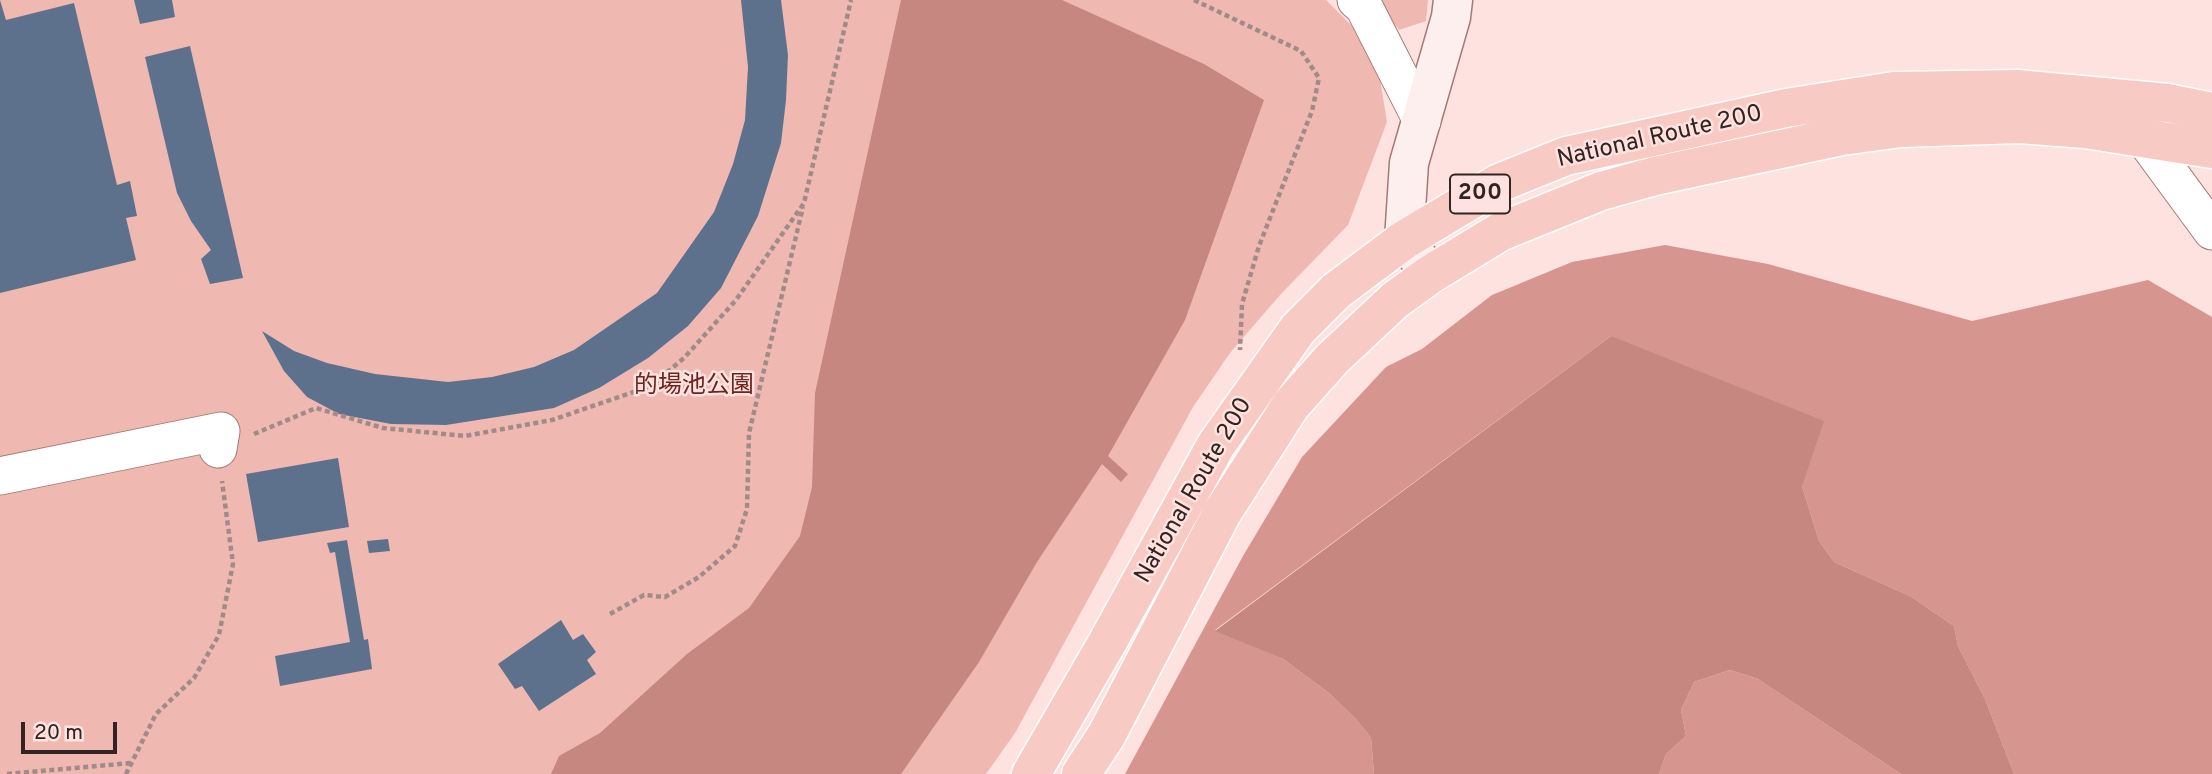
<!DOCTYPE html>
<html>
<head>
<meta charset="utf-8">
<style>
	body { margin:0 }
	#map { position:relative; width:2212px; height:774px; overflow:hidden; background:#fde2df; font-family:Overpass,sans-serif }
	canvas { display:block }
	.scale { position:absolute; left:21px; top:722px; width:96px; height:32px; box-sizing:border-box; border:4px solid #332321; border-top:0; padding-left:9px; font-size:21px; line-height:24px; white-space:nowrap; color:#332321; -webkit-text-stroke:5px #fde2df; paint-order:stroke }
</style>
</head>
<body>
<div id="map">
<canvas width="2212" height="774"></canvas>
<div class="scale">20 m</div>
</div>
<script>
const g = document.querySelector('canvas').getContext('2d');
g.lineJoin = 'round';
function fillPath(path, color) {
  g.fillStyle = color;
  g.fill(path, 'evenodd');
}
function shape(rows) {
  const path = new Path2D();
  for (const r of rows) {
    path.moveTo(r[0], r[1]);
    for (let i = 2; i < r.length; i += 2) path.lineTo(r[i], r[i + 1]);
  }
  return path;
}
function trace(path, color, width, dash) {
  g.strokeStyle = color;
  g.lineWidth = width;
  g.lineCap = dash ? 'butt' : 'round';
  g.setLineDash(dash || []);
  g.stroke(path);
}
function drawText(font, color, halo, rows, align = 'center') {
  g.font = font + ' Overpass,"Noto Sans JP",sans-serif';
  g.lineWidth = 5;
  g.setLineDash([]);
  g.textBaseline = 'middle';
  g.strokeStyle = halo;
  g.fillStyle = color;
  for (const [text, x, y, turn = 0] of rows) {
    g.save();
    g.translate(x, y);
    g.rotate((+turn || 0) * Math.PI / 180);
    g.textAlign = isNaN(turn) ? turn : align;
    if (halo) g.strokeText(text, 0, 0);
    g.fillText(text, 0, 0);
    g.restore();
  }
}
const green = shape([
	[0,0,1326,0,1360,34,1379,74,1387,122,1348,225,1280,295,1230,353,1193,407,1015,733,986,774,0,774],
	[1377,0,1428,0,1426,21,1399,30]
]);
const forest = shape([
	[1665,245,1768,264,1972,321,2148,280,2212,317,2212,774,2014,774,1985,699,1958,646,1954,626,1910,596,1834,562,1819,541,1802,486,1611,336,1215,630,1283,659,1329,693,1356,719,1371,738,1374,774,1125,774,1243,556,1302,457,1386,367,1422,349,1492,295,1572,262],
	[1730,670,1758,679,1901,774,1659,774,1666,754,1686,736,1681,710,1694,682]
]);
const water = shape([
	[901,0,1062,0,1204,64,1264,100,1185,320,1108,456,1128,474,1121,482,1102,464,1037,562,979,662,901,774,551,774,559,756,600,733,687,654,749,608,800,536,812,487,815,393],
	[1611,336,1824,421,1802,486,1819,541,1834,562,1910,596,1954,626,1958,646,1985,699,2014,774,1901,774,1758,679,1730,670,1694,682,1681,710,1686,736,1666,754,1659,774,1374,774,1371,738,1356,719,1329,693,1283,659,1215,631]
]);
const building = shape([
	[0,0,6,20,74,3,117,185,130,181,137,216,126,218,136,260,0,293],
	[134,0,172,0,175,17,140,24],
	[741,0,781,0,788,55,786,100,781,143,758,216,721,288,688,326,648,358,599,388,554,408,446,425,391,424,339,414,307,397,284,371,262,331,294,351,327,363,375,374,448,382,492,377,534,367,574,350,657,293,714,212,733,164,745,120,748,67],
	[190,46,243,278,210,284,201,259,211,250,191,221,177,193,145,57],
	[338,458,349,527,258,542,246,474],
	[388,539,390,551,369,553,367,541],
	[347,540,364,640,368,639,372,669,280,686,275,656,350,642,335,552,330,553,327,543],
	[561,620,573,640,583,634,596,652,587,660,596,674,539,711,522,686,515,689,498,664]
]);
const path = shape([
	[1194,0,1301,51,1319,78,1312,111,1259,246,1242,304,1240,350],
	[254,434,316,408,383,428,465,436,552,420,651,386,684,358,736,300,804,203,851,0],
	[610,614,644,595,665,597,699,577,735,546,747,509,749,433,803,207],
	[7,774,130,763],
	[126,774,156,714,194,678,219,635,233,564,222,481]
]);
const street = shape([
	[1356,0,1364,7,1422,121],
	[2143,137,2212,231],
	[0,476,221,431,218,449]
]);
const secondary = shape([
	[1431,274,1404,240,1409,163,1451,17,1453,0]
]);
const highway = shape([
	[1031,774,1107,643,1216,445,1298,329,1336,291,1404,240,1499,183,1566,156,1786,108,1894,91,2017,89,2168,103,2212,112],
	[1081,774,1106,736,1222,513,1291,405,1332,359,1395,300,1431,274,1500,232,1601,191,1655,176,1842,136,1901,128,2020,124,2085,129,2212,149]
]);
const shields = [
	[1480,194,60]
];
const shieldNames = [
	["200",1480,194]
];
const streetNames = [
	["National Route 200",1660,138,-13],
	["National Route 200",1195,491,-60]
];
const parkNames = [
	["的場池公園",694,387]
];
fillPath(green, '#efb9b2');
fillPath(forest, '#d6968f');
fillPath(water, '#c68780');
fillPath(building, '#5d718d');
trace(street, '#a27b76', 39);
trace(secondary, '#a27b76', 41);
trace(highway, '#fff', 41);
trace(path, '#a18b88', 4.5, [5, 3.5]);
trace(street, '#fff', 37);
trace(secondary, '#fdefed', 38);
trace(highway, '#f8cac4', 38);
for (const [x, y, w] of shields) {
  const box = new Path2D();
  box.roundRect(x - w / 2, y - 19.5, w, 39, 5);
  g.fillStyle = '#fde2df';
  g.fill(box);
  trace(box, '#332321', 2);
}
drawText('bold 23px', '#332321', null, shieldNames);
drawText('24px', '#332321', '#fde2df', streetNames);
drawText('24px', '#6e231f', '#fde2df', parkNames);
</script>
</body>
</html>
